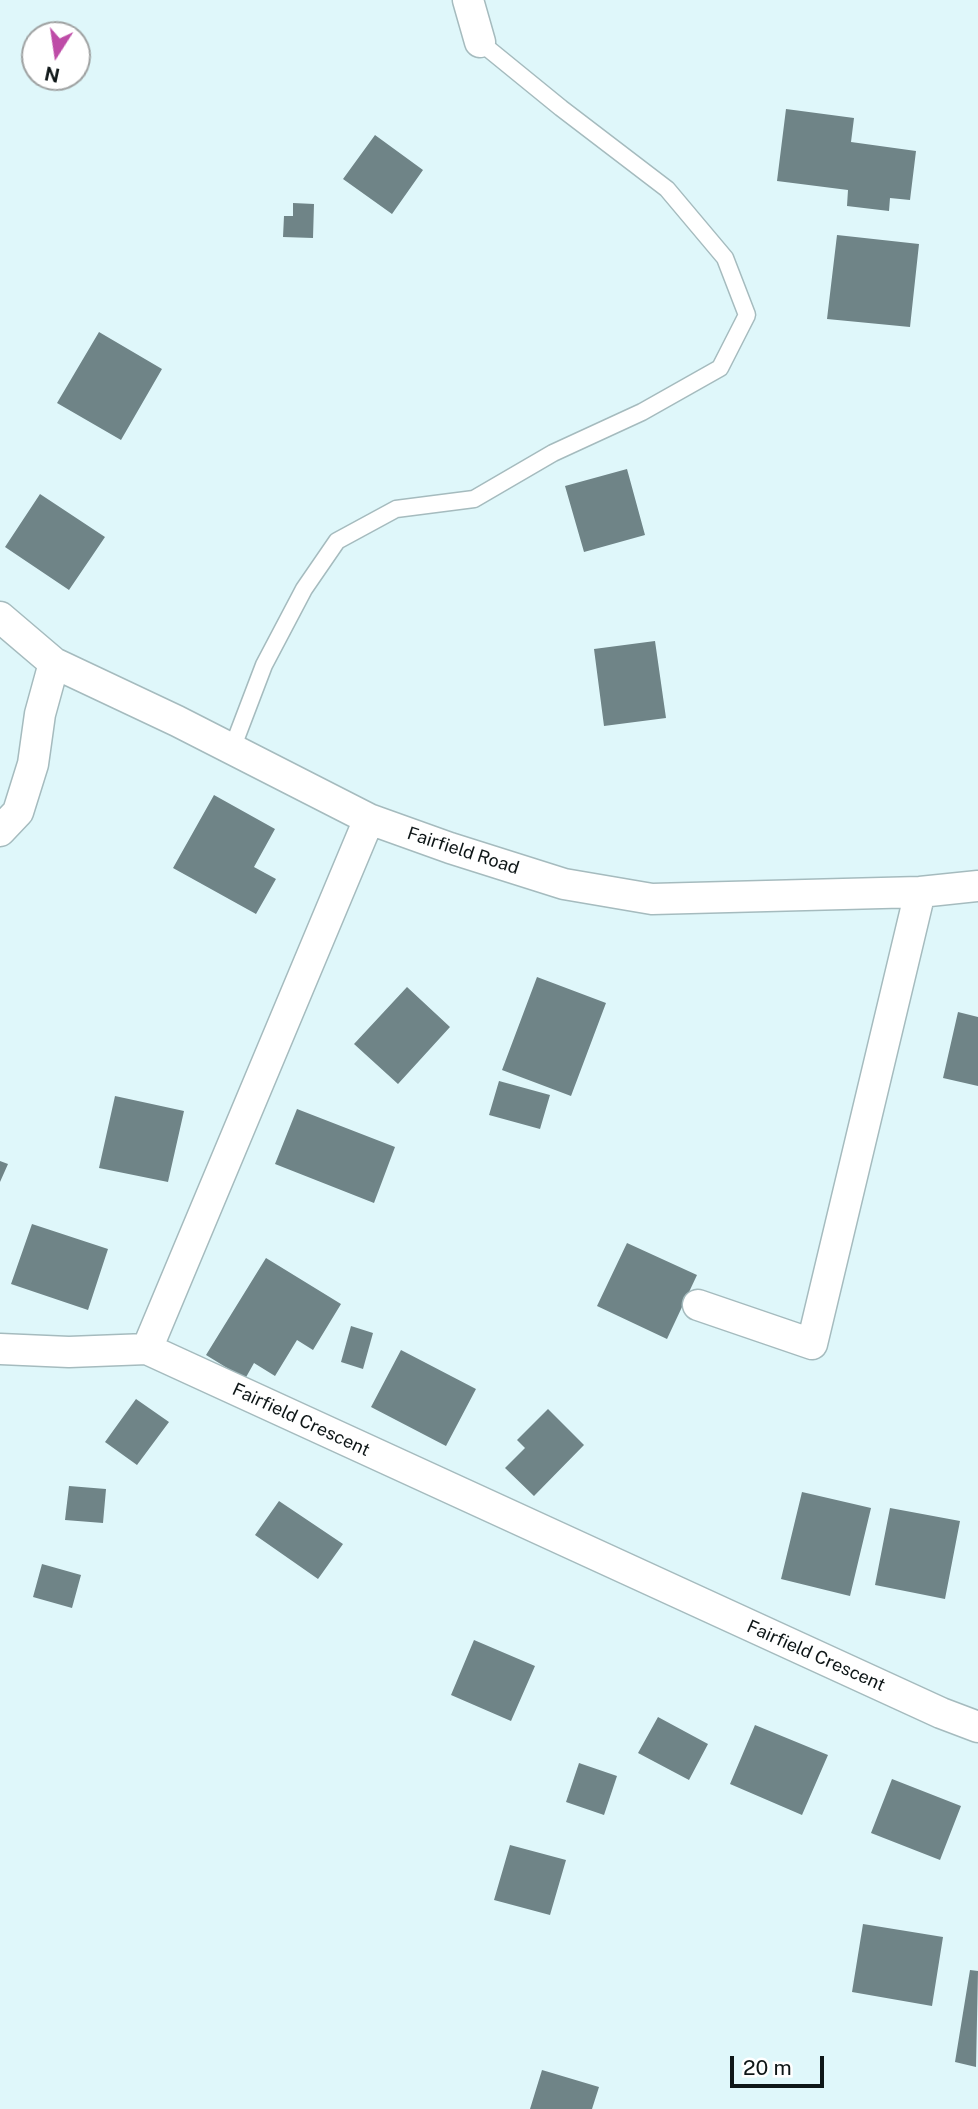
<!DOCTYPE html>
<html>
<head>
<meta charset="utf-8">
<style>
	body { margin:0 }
	#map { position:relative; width:978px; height:2109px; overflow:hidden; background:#dff7fa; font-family:"Public Sans",sans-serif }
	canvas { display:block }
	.north { position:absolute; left:21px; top:21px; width:70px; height:70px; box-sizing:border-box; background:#fff; border:2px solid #9fa2a2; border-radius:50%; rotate:192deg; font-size:19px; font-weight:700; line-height:28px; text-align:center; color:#0e1617 }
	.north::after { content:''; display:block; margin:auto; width:24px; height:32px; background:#be4ca7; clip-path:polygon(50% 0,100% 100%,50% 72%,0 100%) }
	.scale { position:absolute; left:730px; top:2056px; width:94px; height:32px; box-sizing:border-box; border:4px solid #0e1617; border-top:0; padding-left:9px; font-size:21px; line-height:24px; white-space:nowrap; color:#0e1617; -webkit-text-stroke:5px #fff; paint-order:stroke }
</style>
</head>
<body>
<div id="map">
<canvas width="978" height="2109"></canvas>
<div class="north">N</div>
<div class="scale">20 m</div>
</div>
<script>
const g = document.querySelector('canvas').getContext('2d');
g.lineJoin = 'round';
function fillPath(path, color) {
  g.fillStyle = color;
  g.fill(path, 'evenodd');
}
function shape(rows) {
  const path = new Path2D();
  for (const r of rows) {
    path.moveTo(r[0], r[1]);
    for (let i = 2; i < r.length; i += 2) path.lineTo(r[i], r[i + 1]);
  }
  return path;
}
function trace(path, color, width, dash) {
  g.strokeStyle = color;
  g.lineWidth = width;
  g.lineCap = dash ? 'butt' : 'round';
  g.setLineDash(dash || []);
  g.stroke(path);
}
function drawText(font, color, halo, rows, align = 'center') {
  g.font = font + ' "Public Sans",sans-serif';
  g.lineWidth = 5;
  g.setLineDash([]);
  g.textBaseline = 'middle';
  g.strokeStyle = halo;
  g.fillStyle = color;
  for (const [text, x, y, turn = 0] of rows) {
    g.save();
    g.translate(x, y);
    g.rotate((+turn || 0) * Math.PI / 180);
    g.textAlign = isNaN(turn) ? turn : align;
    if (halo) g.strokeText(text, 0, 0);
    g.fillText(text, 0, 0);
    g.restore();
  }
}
const building = shape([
	[786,109,854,118,851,142,916,151,910,200,890,198,889,211,847,206,848,190,777,181],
	[375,135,423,170,392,214,343,179],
	[293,203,314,204,313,238,283,237,284,216,293,216],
	[837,235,919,244,910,327,827,319],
	[99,332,162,369,121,440,57,403],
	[627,469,645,535,584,552,565,486],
	[40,494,105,537,69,590,5,547],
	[655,641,666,718,604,726,594,649],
	[214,795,275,829,254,867,276,879,256,914,173,868],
	[537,977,606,1003,571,1096,502,1070],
	[407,987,450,1027,398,1084,354,1044],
	[958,1012,978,1017,978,1086,943,1078],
	[499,1081,550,1095,540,1129,489,1115],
	[115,1096,184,1111,168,1182,99,1168],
	[297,1109,395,1147,374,1203,275,1164],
	[0,1161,8,1164,0,1182],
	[32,1224,108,1249,88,1310,11,1284],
	[627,1243,697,1275,667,1339,597,1306],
	[266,1258,341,1304,313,1350,297,1340,275,1376,254,1363,245,1379,206,1355],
	[351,1326,373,1333,363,1369,341,1362],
	[401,1350,476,1389,446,1446,371,1407],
	[136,1399,169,1422,137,1465,105,1442],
	[548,1409,584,1445,534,1496,505,1468,525,1448,517,1440],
	[69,1486,106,1489,103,1523,65,1520],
	[802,1492,871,1508,850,1596,781,1579],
	[279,1501,343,1544,318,1579,255,1535],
	[890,1508,960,1521,945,1599,875,1585],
	[42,1564,81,1575,72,1608,33,1597],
	[474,1640,535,1666,511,1721,451,1695],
	[658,1717,708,1744,689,1780,638,1753],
	[755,1725,828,1755,802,1815,730,1784],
	[579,1763,617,1776,604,1815,566,1802],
	[892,1779,961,1806,940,1860,871,1833],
	[510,1845,566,1860,550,1915,494,1900],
	[863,1924,943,1937,932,2006,852,1992],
	[970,1970,978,1971,976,2067,955,2062],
	[542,2070,599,2087,592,2109,530,2109]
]);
const service = shape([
	[232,749,264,665,304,589,337,541,396,509,474,499,553,453,642,412,720,368,747,315,725,258,667,189,561,108,480,42]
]);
const minor = shape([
	[468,0,480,42],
	[0,617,54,663,177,721,369,819,450,848,564,884,652,899,920,892,978,886],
	[369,819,147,1349,941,1713,978,1727],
	[0,831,18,812,33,764,40,714,54,663],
	[698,1305,812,1344,920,892],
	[0,1349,69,1352,147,1349]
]);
const streetNames = [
	["Fairfield Road",463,851,18],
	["Fairfield Crescent",301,1420,25],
	["Fairfield Crescent",816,1656,24]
];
fillPath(building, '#6f8487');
trace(service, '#a5bbbe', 19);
trace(minor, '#a5bbbe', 33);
trace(service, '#fff', 16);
trace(minor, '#fff', 30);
drawText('18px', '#0e1617', '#fff', streetNames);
</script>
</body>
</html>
